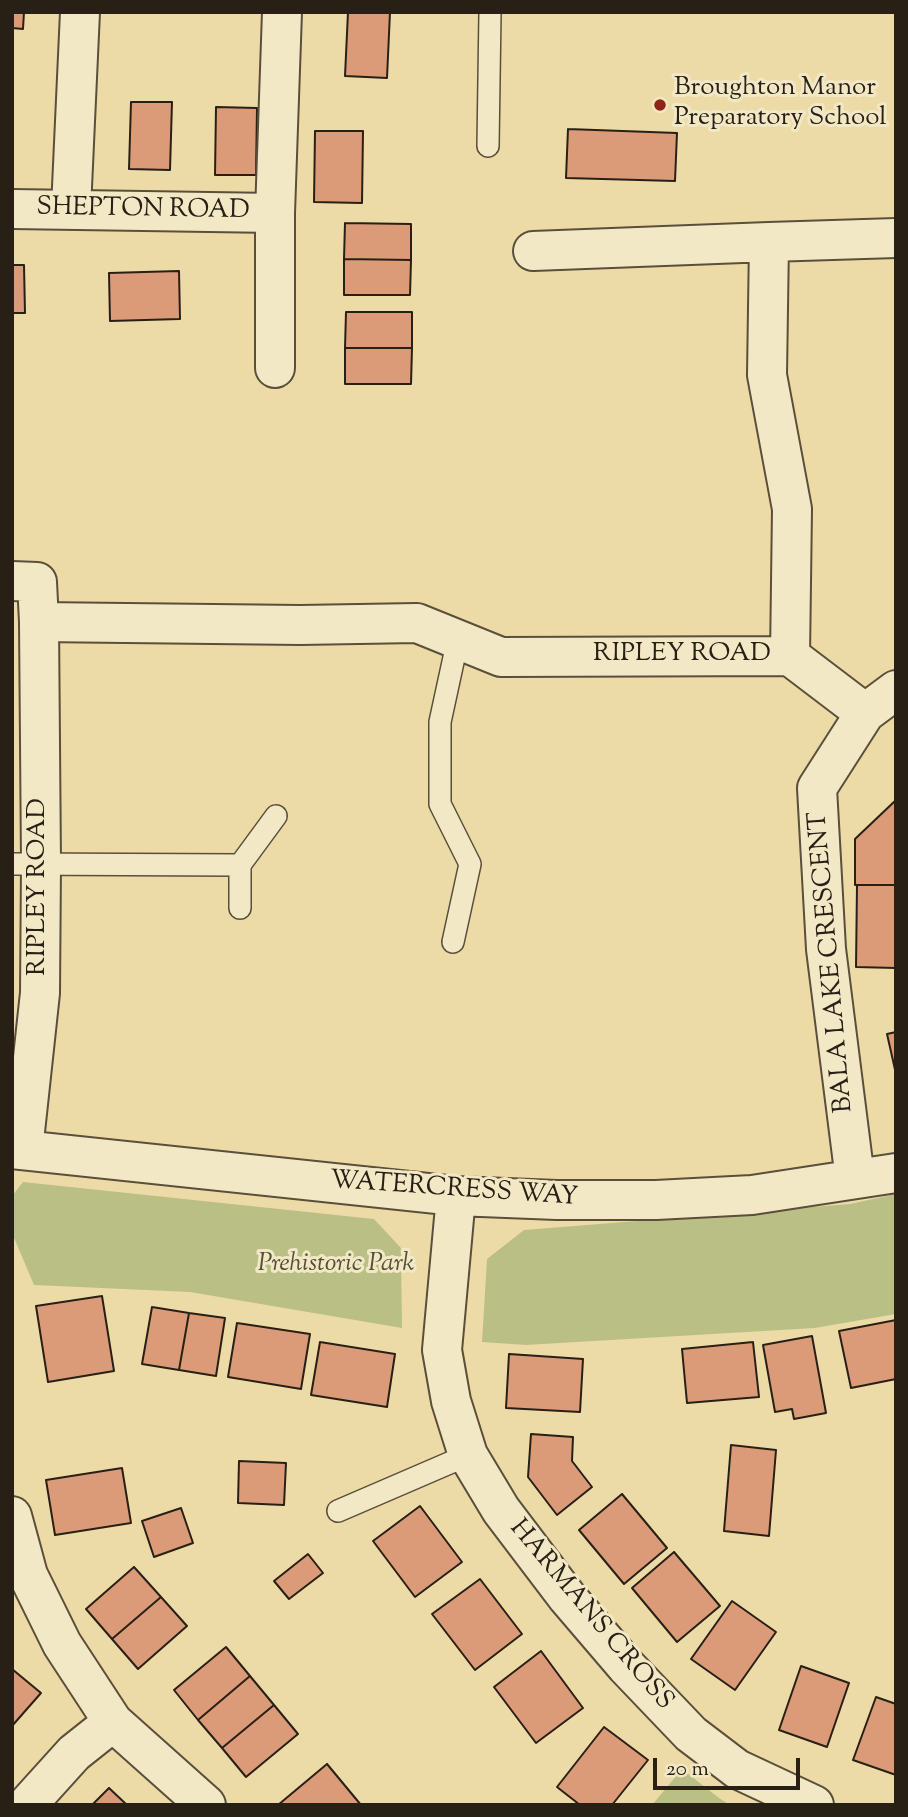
<!DOCTYPE html>
<html>
<head>
<meta charset="utf-8">
<style>
	body { margin:0 }
	#map { position:relative; width:908px; height:1817px; overflow:hidden; background:#eddba7; font-family:"Sorts Mill Goudy",serif }
	canvas { display:block }
	.frame { position:absolute; inset:0; border:14px solid #292015; pointer-events:none }
	.scale { position:absolute; left:653px; top:1758px; width:147px; height:32px; box-sizing:border-box; border:4px solid #292015; border-top:0; padding-left:9px; font-size:21px; line-height:24px; white-space:nowrap; color:#292015; -webkit-text-stroke:5px #f3e8c6; paint-order:stroke }
</style>
</head>
<body>
<div id="map">
<canvas width="908" height="1817"></canvas>
<div class="frame"></div>
<div class="scale">20 m</div>
</div>
<script>
const g = document.querySelector('canvas').getContext('2d');
g.lineJoin = 'round';
function fillPath(path, color) {
  g.fillStyle = color;
  g.fill(path, 'evenodd');
}
function shape(rows) {
  const path = new Path2D();
  for (const r of rows) {
    path.moveTo(r[0], r[1]);
    for (let i = 2; i < r.length; i += 2) path.lineTo(r[i], r[i + 1]);
  }
  return path;
}
function trace(path, color, width, dash) {
  g.strokeStyle = color;
  g.lineWidth = width;
  g.lineCap = dash ? 'butt' : 'round';
  g.setLineDash(dash || []);
  g.stroke(path);
}
function drawText(font, color, halo, rows, align = 'center') {
  g.font = font + ' "Sorts Mill Goudy",serif';
  g.lineWidth = 6;
  g.setLineDash([]);
  g.textBaseline = 'middle';
  g.strokeStyle = halo;
  g.fillStyle = color;
  for (const [text, x, y, turn = 0] of rows) {
    g.save();
    g.translate(x, y);
    g.rotate((+turn || 0) * Math.PI / 180);
    g.textAlign = isNaN(turn) ? turn : align;
    if (halo) g.strokeText(text, 0, 0);
    g.fillText(text, 0, 0);
    g.restore();
  }
}
const green = shape([
	[23,1182,374,1219,401,1248,402,1328,190,1292,34,1285,12,1233,12,1196],
	[896,1194,896,1314,815,1328,526,1345,482,1342,487,1259,524,1230,850,1204],
	[682,1769,719,1798,730,1805,652,1805]
]);
const building = shape([
	[12,12,24,12,23,29,12,28,12,12],
	[348,12,390,12,387,78,345,76,348,12],
	[131,102,172,102,170,170,129,169,131,102],
	[216,107,257,108,256,175,215,175,216,107],
	[568,129,677,133,675,181,566,178,568,129],
	[315,131,363,131,362,203,314,202,315,131],
	[345,223,411,224,411,260,344,259,345,223],
	[344,259,411,260,410,295,344,295,344,259],
	[12,265,24,265,25,313,12,313,12,265],
	[179,271,180,319,110,321,109,273,179,271],
	[346,312,412,312,412,348,345,348,346,312],
	[345,348,412,348,411,384,345,384,345,348],
	[896,800,896,885,855,885,855,839,896,800],
	[857,885,896,885,896,968,856,967,857,885],
	[896,1032,896,1074,887,1034,896,1032],
	[102,1296,114,1371,48,1382,36,1306,102,1296],
	[152,1307,189,1313,179,1370,142,1364,152,1307],
	[189,1313,225,1318,216,1376,179,1370,189,1313],
	[896,1320,896,1379,851,1388,839,1331,896,1320],
	[237,1323,310,1334,301,1389,228,1377,237,1323],
	[812,1336,826,1413,794,1419,792,1409,775,1412,763,1345,812,1336],
	[320,1342,395,1354,387,1407,311,1395,320,1342],
	[753,1342,759,1397,687,1403,682,1349,753,1342],
	[509,1354,583,1359,580,1412,506,1408,509,1354],
	[531,1434,573,1437,572,1461,592,1487,557,1515,528,1477,531,1434],
	[731,1445,776,1450,769,1536,724,1531,731,1445],
	[239,1461,286,1463,284,1505,238,1503,239,1461],
	[122,1468,131,1523,55,1535,46,1480,122,1468],
	[622,1494,667,1548,624,1584,579,1530,622,1494],
	[420,1506,462,1562,415,1597,373,1541,420,1506],
	[181,1508,193,1543,154,1557,142,1521,181,1508],
	[674,1552,720,1606,677,1642,632,1588,674,1552],
	[308,1554,323,1573,289,1599,274,1581,308,1554],
	[134,1567,161,1597,112,1639,86,1609,134,1567],
	[480,1579,522,1634,475,1670,432,1614,480,1579],
	[161,1597,187,1626,138,1669,112,1639,161,1597],
	[732,1601,776,1632,735,1690,691,1659,732,1601],
	[226,1647,250,1676,198,1720,174,1690,226,1647],
	[541,1651,583,1708,536,1743,494,1687,541,1651],
	[801,1666,849,1683,827,1747,779,1730,801,1666],
	[12,1669,41,1693,12,1726,12,1669],
	[250,1676,274,1705,222,1748,198,1720,250,1676],
	[876,1697,896,1704,896,1775,853,1760,876,1697],
	[274,1705,298,1734,246,1777,222,1748,274,1705],
	[604,1727,648,1760,612,1805,580,1805,557,1787,604,1727],
	[327,1764,361,1805,278,1805,327,1764],
	[109,1788,127,1805,92,1805,109,1788]
]);
const lane = shape([
	[488,146,490,12],
	[12,864,240,865],
	[240,908,240,865,276,816],
	[453,942,470,864,440,804,440,722,458,639],
	[338,1511,468,1455]
]);
const street = shape([
	[12,209,275,213],
	[71,209,80,12],
	[533,251,769,242],
	[275,368,275,213,282,12],
	[12,581,37,582,39,622,41,864,40,993,23,1150],
	[39,622,300,625,417,623,501,657,790,656],
	[790,656,792,509,767,375,769,242,896,238],
	[790,656,865,713],
	[12,1149,456,1196,557,1200,656,1200,752,1195,896,1173],
	[855,1179,826,949,817,788,865,713,896,690],
	[456,1196,442,1350,451,1401,468,1455,501,1510,567,1597,626,1666,691,1734,737,1769,814,1805],
	[12,1516,28,1575,62,1644,113,1722,206,1805],
	[27,1805,74,1753,113,1722]
]);
const markers = [
	[660,105,7,"#8f2418"]
];
const poiNames = [
	["Broughton Manor",674,90],
	["Preparatory School",674,120]
];
const streetNames = [
	["SHEPTON ROAD",143,211,1],
	["RIPLEY ROAD",682,656],
	["RIPLEY ROAD",40,887,-90],
	["BALA LAKE CRESCENT",833,962,-95],
	["WATERCRESS WAY",454,1191,4],
	["HARMANS CROSS",590,1616,50]
];
const parkNames = [
	["Prehistoric Park",336,1266]
];
fillPath(green, '#bac085');
fillPath(building, '#db9b79');
trace(building, '#292015', 2);
trace(lane, '#5a4f3a', 24);
trace(street, '#5a4f3a', 42);
trace(lane, '#f3e8c6', 21);
trace(street, '#f3e8c6', 38);
for (const [x, y, r, color] of markers) {
  const dot = new Path2D();
  dot.arc(x, y, r, 0, 2 * Math.PI);
  g.fillStyle = color;
  g.fill(dot);
  trace(dot, '#f3e8c6', 2.5);
}
drawText('26px', '#292015', '#f3e8c6', poiNames, 'left');
drawText('26px', '#292015', '#f3e8c6', streetNames);
drawText('italic 26px', '#545037', '#f3e8c6', parkNames);
</script>
</body>
</html>
